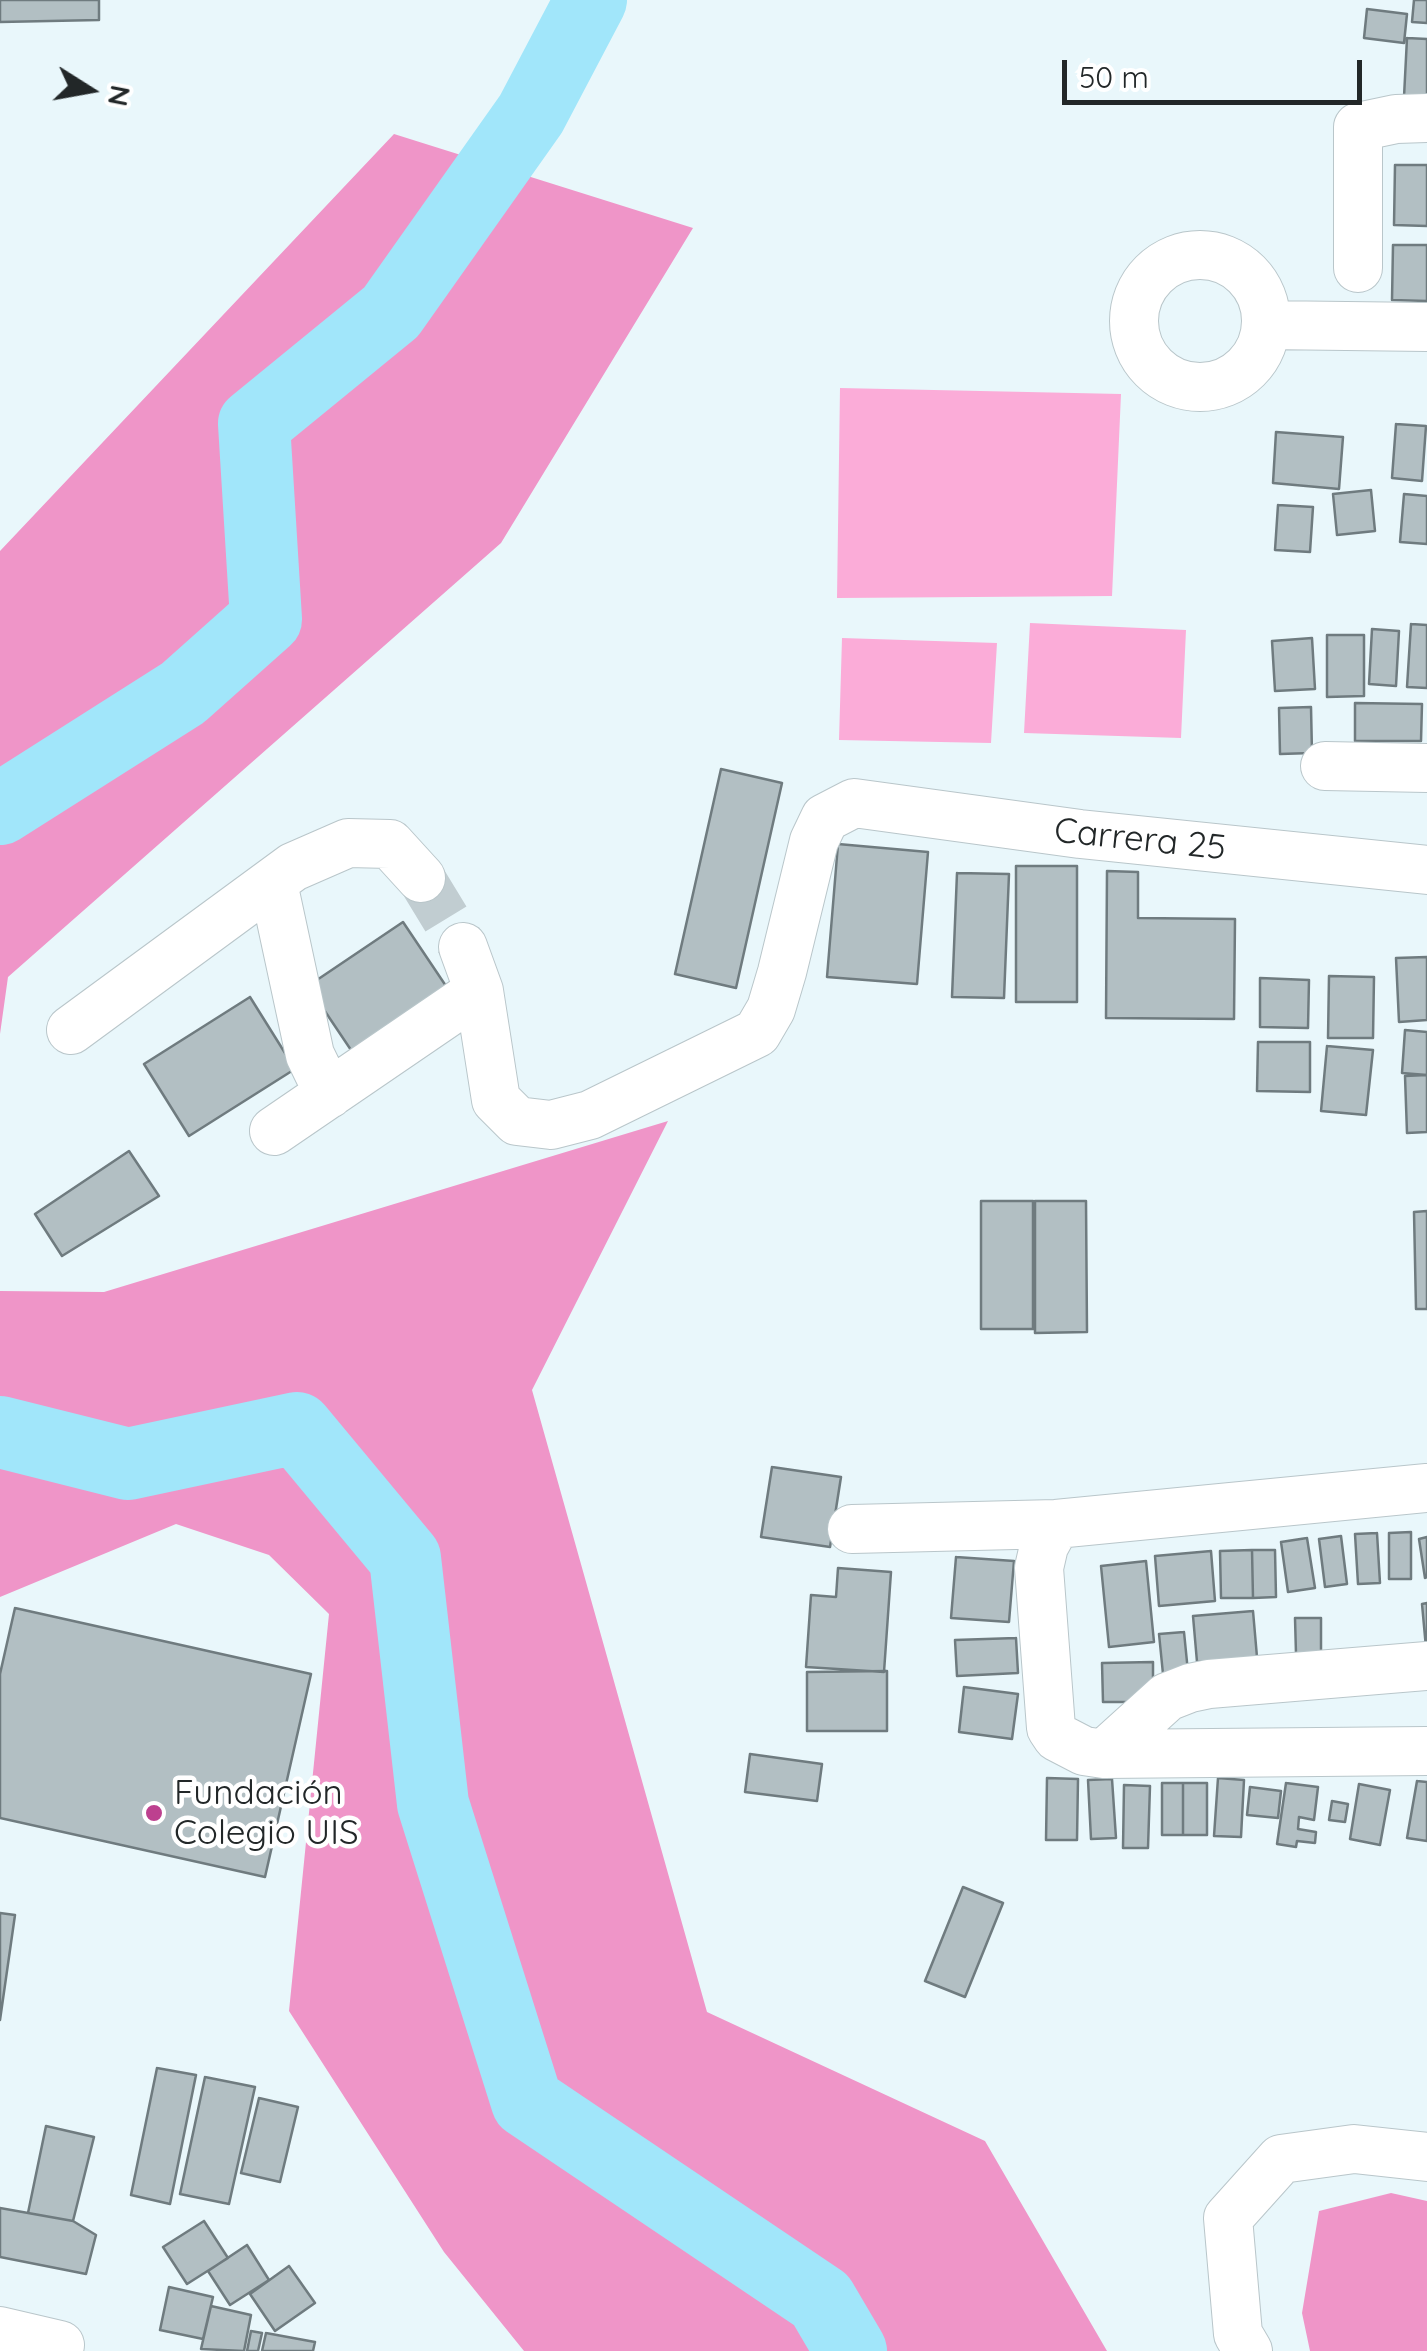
<!DOCTYPE html>
<html>
<head>
<meta charset="utf-8">
<style>
	body { margin:0 }
	#map { position:relative; width:1427px; height:2351px; overflow:hidden; background:#e9f7fb; font-family:Quicksand,sans-serif }
	canvas { display:block }
	.north { position:absolute; left:40px; top:40px; width:100px; height:100px; -webkit-text-stroke:8px #fff; paint-order:stroke; rotate:101deg; font-size:28px; font-weight:700; line-height:40px; text-align:center; color:#222728 }
	.north::after { content:''; display:block; margin:auto; width:35px; height:45px; background:#222728; clip-path:polygon(50% 0,100% 100%,50% 72%,0 100%) }
	.scale { position:absolute; left:1062px; top:60px; width:300px; height:45px; box-sizing:border-box; border:5px solid #222728; border-top:0; padding-left:12px; font-size:30px; line-height:35px; white-space:nowrap; color:#222728; -webkit-text-stroke:8px #fff; paint-order:stroke }
</style>
</head>
<body>
<div id="map">
<canvas width="1427" height="2351"></canvas>
<div class="north">N</div>
<div class="scale">50 m</div>
</div>
<script>
const g = document.querySelector('canvas').getContext('2d');
g.lineJoin = 'round';
function fillPath(path, color) {
  g.fillStyle = color;
  g.fill(path, 'evenodd');
}
function shape(rows) {
  const path = new Path2D();
  for (const r of rows) {
    if (r.length === 3) {
      path.moveTo(r[0] + r[2], r[1]);
      path.arc(r[0], r[1], r[2], 0, 2 * Math.PI);
      continue;
    }
    path.moveTo(r[0], r[1]);
    for (let i = 2; i < r.length; i += 2) path.lineTo(r[i], r[i + 1]);
  }
  return path;
}
function trace(path, color, width, dash) {
  g.strokeStyle = color;
  g.lineWidth = width;
  g.lineCap = dash ? 'butt' : 'round';
  g.setLineDash(dash || []);
  g.stroke(path);
}
function drawText(font, color, halo, rows, align = 'center') {
  g.font = font + ' Quicksand,sans-serif';
  g.lineWidth = 9;
  g.setLineDash([]);
  g.textBaseline = 'middle';
  g.strokeStyle = halo;
  g.fillStyle = color;
  for (const [text, x, y, turn = 0] of rows) {
    g.save();
    g.translate(x, y);
    g.rotate((+turn || 0) * Math.PI / 180);
    g.textAlign = isNaN(turn) ? turn : align;
    if (halo) g.strokeText(text, 0, 0);
    g.fillText(text, 0, 0);
    g.restore();
  }
}
const green = shape([
	[840,388,1121,394,1112,596,837,598],
	[1030,623,1186,630,1181,738,1024,733],
	[842,638,997,643,991,743,839,740]
]);
const forest = shape([
	[394,134,693,228,501,543,8,977,0,1034,0,551],
	[668,1121,532,1390,707,2012,985,2141,1107,2351,524,2351,444,2252,289,2011,329,1614,269,1555,176,1524,0,1597,0,1291,104,1292],
	[1391,2193,1427,2201,1427,2351,1310,2351,1302,2313,1319,2211]
]);
const river = shape([
	[0,809,183,693,266,619,254,424,391,312,531,114,591,0],
	[0,1432,128,1464,297,1428,405,1558,433,1804,527,2102,821,2300,851,2351]
]);
const building = shape([
	[0,0,99,0,99,20,0,22,0,0],
	[1414,0,1427,0,1427,23,1412,22,1414,0],
	[1367,9,1407,14,1404,43,1364,38,1367,9],
	[1407,38,1427,39,1427,98,1404,97,1407,38],
	[1395,165,1427,165,1427,226,1394,225,1395,165],
	[1393,245,1427,245,1427,301,1392,300,1393,245],
	[1396,424,1426,426,1422,481,1392,478,1396,424],
	[1276,432,1343,437,1339,489,1273,483,1276,432],
	[1371,490,1375,531,1337,535,1333,494,1371,490],
	[1404,494,1427,496,1427,544,1400,542,1404,494],
	[1278,505,1313,507,1310,552,1275,550,1278,505],
	[1411,624,1427,625,1427,688,1407,687,1411,624],
	[1372,629,1399,631,1396,686,1369,684,1372,629],
	[1327,635,1364,635,1364,696,1327,697,1327,635],
	[1312,638,1315,689,1275,691,1272,641,1312,638],
	[1355,703,1422,704,1421,741,1355,741,1355,703],
	[1311,707,1312,753,1280,754,1279,708,1311,707],
	[721,769,782,783,736,988,675,974,721,769],
	[838,844,928,852,917,984,827,977,838,844],
	[1016,866,1077,866,1077,1002,1016,1002,1016,866],
	[1107,871,1138,872,1138,918,1235,919,1234,1019,1106,1018,1107,871],
	[957,873,1009,874,1004,998,952,997,957,873],
	[403,922,448,989,353,1053,308,986,403,922],
	[1427,957,1427,1020,1399,1022,1396,958,1427,957],
	[1329,976,1374,977,1373,1038,1328,1038,1329,976],
	[1260,978,1309,980,1308,1028,1260,1027,1260,978],
	[250,997,295,1069,189,1136,144,1064,250,997],
	[1405,1030,1427,1032,1427,1075,1402,1073,1405,1030],
	[1258,1042,1310,1042,1310,1092,1257,1091,1258,1042],
	[1327,1046,1373,1050,1366,1115,1321,1111,1327,1046],
	[1427,1075,1427,1132,1407,1133,1405,1076,1427,1075],
	[129,1151,159,1196,62,1256,35,1214,129,1151],
	[981,1201,1033,1201,1033,1329,981,1329,981,1201],
	[1035,1201,1086,1201,1087,1332,1035,1333,1035,1201],
	[1427,1211,1427,1309,1416,1309,1414,1212,1427,1211],
	[772,1467,841,1477,830,1547,761,1537,772,1467],
	[1411,1532,1411,1579,1389,1579,1389,1533,1411,1532],
	[1377,1533,1380,1583,1358,1584,1355,1534,1377,1533],
	[1341,1536,1347,1584,1325,1587,1319,1539,1341,1536],
	[1427,1537,1427,1577,1425,1578,1419,1539,1427,1537],
	[1307,1538,1315,1588,1288,1592,1281,1542,1307,1538],
	[1252,1550,1275,1550,1276,1597,1253,1598,1252,1550],
	[1252,1550,1253,1598,1221,1598,1220,1551,1252,1550],
	[1211,1551,1215,1601,1159,1606,1155,1556,1211,1551],
	[956,1557,1014,1561,1009,1622,951,1618,956,1557],
	[1146,1561,1154,1642,1109,1647,1101,1566,1146,1561],
	[838,1568,891,1572,884,1672,806,1667,811,1595,836,1597,838,1568],
	[1427,1603,1427,1647,1426,1648,1422,1604,1427,1603],
	[15,1608,311,1674,265,1877,0,1818,0,1674,15,1608],
	[1253,1611,1257,1657,1197,1662,1193,1616,1253,1611],
	[1295,1618,1321,1618,1321,1654,1296,1654,1295,1618],
	[1184,1632,1188,1672,1163,1674,1159,1634,1184,1632],
	[1016,1638,1018,1673,957,1676,955,1640,1016,1638],
	[1153,1662,1153,1702,1103,1702,1102,1663,1153,1662],
	[887,1671,887,1731,807,1731,807,1672,887,1671],
	[964,1687,1018,1694,1012,1739,959,1732,964,1687],
	[750,1754,822,1764,817,1801,745,1792,750,1754],
	[1047,1778,1078,1779,1077,1840,1046,1840,1047,1778],
	[1218,1778,1244,1780,1241,1837,1214,1836,1218,1778],
	[1112,1779,1116,1838,1091,1839,1088,1780,1112,1779],
	[1417,1781,1427,1782,1427,1841,1407,1838,1417,1781],
	[1162,1783,1183,1783,1183,1835,1162,1835,1162,1783],
	[1183,1783,1207,1783,1207,1835,1183,1835,1183,1783],
	[1286,1783,1318,1787,1314,1820,1299,1817,1298,1829,1316,1832,1315,1843,1297,1841,1296,1847,1277,1844,1286,1783],
	[1359,1784,1390,1790,1380,1845,1350,1839,1359,1784],
	[1124,1785,1150,1786,1148,1848,1123,1848,1124,1785],
	[1250,1787,1281,1791,1278,1818,1247,1815,1250,1787],
	[1332,1801,1348,1804,1345,1822,1329,1820,1332,1801],
	[963,1887,1003,1903,965,1997,925,1981,963,1887],
	[0,1913,15,1915,0,2020,0,1913],
	[157,2068,196,2075,170,2204,131,2195,157,2068],
	[205,2077,255,2087,229,2204,180,2194,205,2077],
	[259,2098,298,2107,280,2182,241,2173,259,2098],
	[46,2126,94,2137,73,2221,28,2213,46,2126],
	[0,2208,73,2221,96,2235,86,2274,0,2257,0,2208],
	[204,2221,228,2258,187,2284,163,2247,204,2221],
	[247,2245,269,2280,230,2305,208,2271,247,2245],
	[289,2266,315,2303,275,2331,250,2294,289,2266],
	[169,2287,213,2297,203,2339,160,2330,169,2287],
	[211,2306,251,2315,244,2351,201,2349,211,2306],
	[251,2331,262,2333,258,2351,247,2351,251,2331],
	[266,2333,315,2342,313,2351,262,2351,266,2333]
]);
const minorTunnel = shape([
	[421,878,463,947]
]);
const minor = shape([
	[1200,321,66],
	[1358,268,1358,127,1396,119,1427,118],
	[1266,325,1427,327],
	[1325,766,1427,768],
	[273,883,310,1055,329,1094],
	[463,947,479,991,496,1100,517,1121,551,1125,590,1115,757,1033,771,1009,782,972,814,841,825,818,854,803,1080,834,1427,870],
	[71,1030,293,867,348,843,390,844,421,878],
	[274,1131,479,991],
	[1056,1524,1044,1546,1039,1568,1051,1728,1057,1737,1084,1751,1104,1754,1427,1751],
	[852,1529,1056,1524,1427,1488],
	[1104,1754,1167,1697,1190,1688,1209,1684,1427,1666],
	[0,2331,60,2345],
	[1248,2351,1238,2334,1228,2218,1281,2159,1354,2149,1427,2157]
]);
const markers = [
	[154,1813,10,"#bd408f"]
];
const streetNames = [
	["Carrera 25",1140,840,6]
];
const poiNames = [
	["Fundación",174,1793],
	["Colegio UIS",174,1833]
];
fillPath(green, '#fbacd8');
fillPath(forest, '#ef95c8');
trace(river, '#a1e6fa', 72);
fillPath(building, '#b2bfc3');
trace(building, '#6f7b7f', 2.5);
trace(minorTunnel, '#c1cdd1', 48, [48, 24]);
trace(minor, '#b9c6ca', 50);
trace(minor, '#fff', 48);
for (const [x, y, r, color] of markers) {
  const dot = new Path2D();
  dot.arc(x, y, r, 0, 2 * Math.PI);
  g.fillStyle = color;
  g.fill(dot);
  trace(dot, '#fff', 4);
}
drawText('35px', '#222728', '#fff', streetNames);
drawText('35px', '#222728', '#fff', poiNames, 'left');
</script>
</body>
</html>
